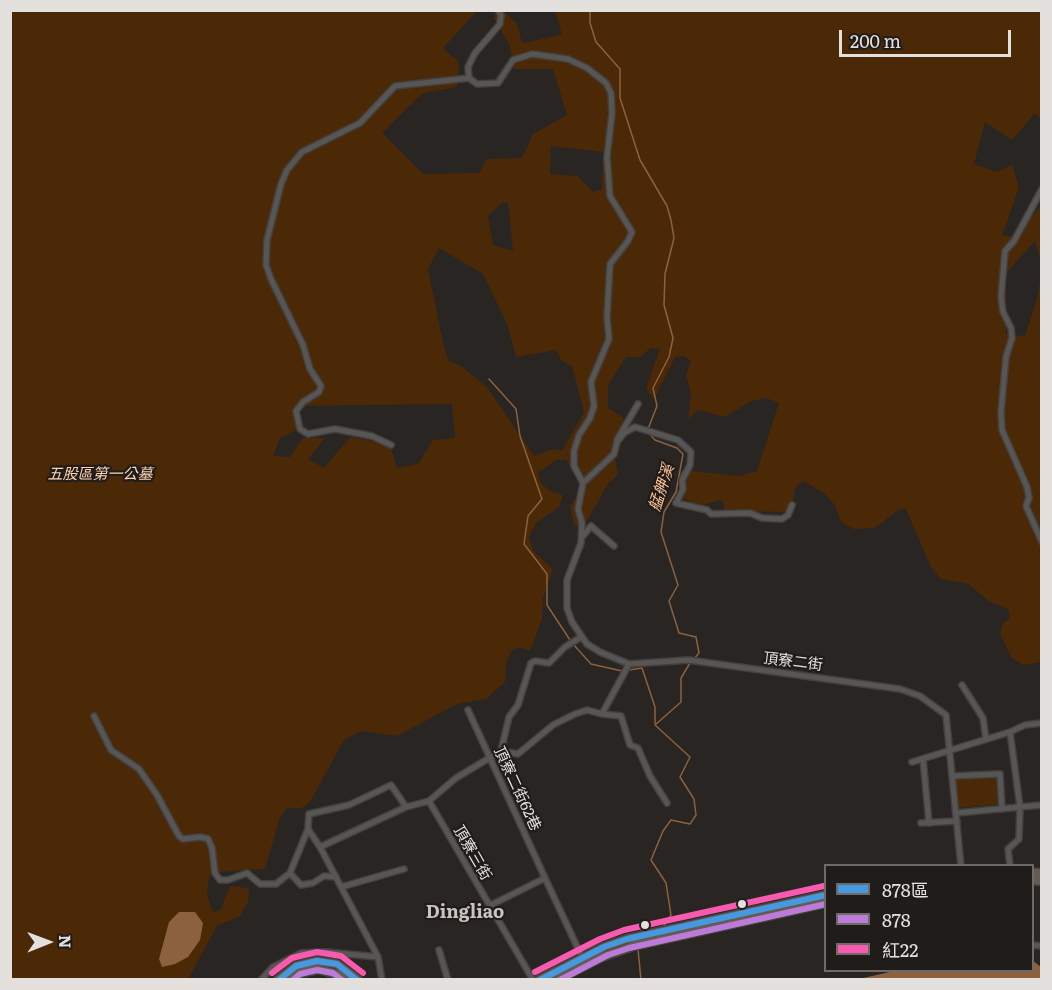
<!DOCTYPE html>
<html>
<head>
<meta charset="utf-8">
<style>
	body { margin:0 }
	#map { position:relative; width:1052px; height:990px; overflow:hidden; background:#282523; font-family:Literata,"Noto Sans TC",serif }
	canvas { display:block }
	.frame { position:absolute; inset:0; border:12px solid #e3e0de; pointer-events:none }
	.legend { position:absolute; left:824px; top:864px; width:210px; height:108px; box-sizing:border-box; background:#201c19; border:2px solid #6e6a68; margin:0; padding:8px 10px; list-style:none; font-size:18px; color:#e3e0de }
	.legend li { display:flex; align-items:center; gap:12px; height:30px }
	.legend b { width:30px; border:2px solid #6e6a68 }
	.north { position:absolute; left:18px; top:912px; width:60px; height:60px; -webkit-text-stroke:4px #201c19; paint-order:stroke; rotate:89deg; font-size:16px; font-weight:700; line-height:24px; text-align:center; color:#e3e0de }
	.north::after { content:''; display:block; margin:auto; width:21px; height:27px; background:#e3e0de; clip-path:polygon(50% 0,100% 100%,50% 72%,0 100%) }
	.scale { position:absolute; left:839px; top:30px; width:172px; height:27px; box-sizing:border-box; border:3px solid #e3e0de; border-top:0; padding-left:8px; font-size:18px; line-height:21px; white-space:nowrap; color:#e3e0de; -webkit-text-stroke:4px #201c19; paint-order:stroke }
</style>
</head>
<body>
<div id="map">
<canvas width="1052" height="990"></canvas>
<div class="frame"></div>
<ul class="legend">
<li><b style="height:8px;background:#4699e1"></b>878區</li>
<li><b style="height:8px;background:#bd7bd9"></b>878</li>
<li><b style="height:8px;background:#f75aaf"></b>紅22</li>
</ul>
<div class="north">N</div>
<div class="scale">200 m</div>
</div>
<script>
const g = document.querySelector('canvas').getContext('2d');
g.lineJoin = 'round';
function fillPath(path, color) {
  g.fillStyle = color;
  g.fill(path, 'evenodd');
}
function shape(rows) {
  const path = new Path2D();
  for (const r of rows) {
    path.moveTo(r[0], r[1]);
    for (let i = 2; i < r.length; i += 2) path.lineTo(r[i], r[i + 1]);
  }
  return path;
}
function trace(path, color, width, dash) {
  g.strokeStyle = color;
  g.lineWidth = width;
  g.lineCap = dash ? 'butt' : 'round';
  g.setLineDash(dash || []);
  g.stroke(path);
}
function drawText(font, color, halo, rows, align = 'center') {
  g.font = font + ' Literata,"Noto Sans TC",serif';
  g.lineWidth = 4.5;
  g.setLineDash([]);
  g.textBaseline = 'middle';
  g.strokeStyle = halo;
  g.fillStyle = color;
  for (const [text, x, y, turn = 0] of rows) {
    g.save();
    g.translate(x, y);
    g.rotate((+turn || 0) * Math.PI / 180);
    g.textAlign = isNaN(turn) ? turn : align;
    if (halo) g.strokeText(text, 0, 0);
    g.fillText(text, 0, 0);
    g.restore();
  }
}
const green = shape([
	[10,11,477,11,443,48,459,62,457,87,423,93,382,133,423,174,479,173,487,159,522,158,533,134,567,115,553,69,514,69,510,46,494,18,496,11,504,11,517,24,522,43,562,35,555,11,1041,11,1041,119,1035,113,1012,140,985,122,974,164,997,172,1012,165,1019,187,1002,236,1014,236,1041,206,1041,261,1035,241,1006,273,1006,334,1025,336,1037,299,1041,276,1041,662,1022,665,1011,657,1000,634,1003,624,1010,618,1008,609,989,601,968,584,941,579,931,567,906,509,898,510,875,528,854,529,841,522,835,505,824,493,803,481,795,488,792,510,788,512,724,511,723,502,719,500,701,506,683,498,680,493,691,471,739,476,757,471,779,403,766,398,751,401,725,417,698,410,688,419,691,394,686,375,691,361,684,356,675,357,654,399,646,388,660,349,651,348,640,357,626,357,608,385,608,408,624,418,613,449,618,474,608,484,582,529,574,525,570,506,582,490,566,459,556,460,538,473,541,483,551,492,561,494,562,498,559,507,536,523,529,537,533,551,553,569,543,598,542,619,530,651,520,647,512,650,506,663,505,682,486,699,457,704,397,736,361,731,344,740,310,802,302,808,287,808,280,817,265,869,219,872,209,876,207,894,213,913,221,909,230,886,249,888,248,902,240,916,217,926,188,979,11,979],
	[551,146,603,152,602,189,593,192,577,176,550,174],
	[502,202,508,203,513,251,493,245,488,216],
	[439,248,483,274,507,324,516,357,556,350,562,361,572,366,584,412,562,451,554,449,534,456,487,387,461,366,449,361,444,347,428,269],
	[452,404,455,438,433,440,418,464,397,468,390,444,350,437,324,468,308,459,325,438,303,438,290,457,273,456,280,438,302,427,295,406],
	[998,777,1001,804,958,808,956,780]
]);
const water = shape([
	[179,912,195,912,203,923,200,940,188,957,175,964,162,967,159,959,169,922],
	[1033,961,1041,967,1041,979,859,979,894,971,1032,970]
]);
const stream = shape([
	[590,10,590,23,596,42,620,69,620,98,640,160,667,206,671,220,674,238,665,274,664,305,673,338,669,357,653,388,657,406,648,429],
	[489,379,516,409,520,436,542,499,528,516,524,544,547,574,547,605,570,640],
	[649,433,655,440,677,448,683,454,676,492,664,512,661,532,678,585,669,601,679,633,696,637,699,653,693,660],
	[573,644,591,664,622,671],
	[629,670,642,668,655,707,655,723],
	[663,927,671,915,666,883,651,860,663,831,671,820,690,824,696,815,694,799,680,777,690,757,655,725,681,702,681,678,690,663],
	[638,949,641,980]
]);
const minor = shape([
	[498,10,501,15,500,24,475,53,468,67,469,78,477,84,498,83,513,60,532,54,568,59,587,68,606,83,611,93,612,113,607,157,610,196,632,232,628,241,610,264,607,317,609,339,591,382,594,406,590,418,579,435,574,451,574,466,583,483,578,509,582,523,581,543,567,580,567,608,572,622,587,644,600,652,629,664,688,660,900,689,920,696,946,715,961,866],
	[1042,189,1014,241,1005,251,1001,297,1003,312,1011,328,1012,338,1006,357,1001,412,1002,430,1027,487,1029,498,1026,506,1042,542],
	[617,440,638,404],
	[391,445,372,436,335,429,308,434,300,429,296,411,303,402,319,392,321,386,310,369,303,345,271,279,266,265,267,240,281,184,287,170,302,152,360,123,395,86,469,78],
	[583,483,614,454,617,442,624,433,635,427,678,440,691,452,690,465,682,480,683,489,676,503,707,510,711,514,750,513,762,518,782,519,788,515,792,505],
	[583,536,591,526,614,546],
	[962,685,983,718,986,739],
	[468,710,545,878],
	[602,714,621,716,630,745,638,748,650,776,667,803],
	[94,716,111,750,139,769,157,795,179,836,183,839,200,837,208,839,212,848,215,873,220,880,228,880,247,873,260,884,276,884,290,873],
	[501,751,509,717,518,705,531,663,535,661,549,663,565,647,581,637],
	[923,759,929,823],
	[912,762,1010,732,1025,725,1042,723],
	[952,776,1000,774,1002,809],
	[429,801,533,980],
	[956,813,1042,805],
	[921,823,957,821],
	[308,829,320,847,378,957,382,980],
	[320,847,406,807,429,801,456,778,501,751,518,754,553,725,575,714,587,710,602,714,629,664],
	[1010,866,1008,849,1019,839,1020,807,1010,732],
	[336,877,324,876,313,883,301,885,290,873,308,829,309,814,349,805,391,785,406,807],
	[341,887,404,869],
	[489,906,545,878,582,957],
	[1032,945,1042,946],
	[439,950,448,980],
	[261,980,273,967,301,953,326,952,378,957]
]);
const primary = shape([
	[1032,873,1042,873],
	[1032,880,1042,881],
	[278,980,296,966,317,961,337,964,358,980],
	[289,980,299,973,318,969,337,974,346,980],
	[539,980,604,947,627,939,826,895],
	[556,980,601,957,633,946,826,903]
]);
const bus1 = shape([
	[279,980,296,966,317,961,337,964,357,980],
	[540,980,604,947,627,939,826,895]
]);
const bus2 = shape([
	[293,980,300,974,317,970,333,973,342,980],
	[560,980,608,955,629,948,826,904]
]);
const bus3 = shape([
	[535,972,600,939,624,930,824,886],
	[272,973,292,958,317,952,341,956,363,973]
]);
const markers = [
	[742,904,5,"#e3e0de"],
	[645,925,5,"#e3e0de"]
];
const parkNames = [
	["五股區第一公墓",100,475]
];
const streetNames = [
	["頂寮二街",793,662,7],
	["頂寮二街62巷",517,789,65],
	["頂寮三街",472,853,60]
];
const waterNames = [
	["艋舺溪",662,488,-72]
];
const quarterNames = [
	["Dingliao",465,913]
];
fillPath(green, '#4b2907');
fillPath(water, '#8c613f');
trace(stream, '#8c613f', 1.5);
trace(minor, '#43413f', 8);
trace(primary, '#43413f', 11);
trace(minor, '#585655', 5);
trace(primary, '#655b51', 8);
trace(bus1, '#4699e1', 6);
trace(bus2, '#bd7bd9', 6);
trace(bus3, '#f75aaf', 6);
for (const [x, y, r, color] of markers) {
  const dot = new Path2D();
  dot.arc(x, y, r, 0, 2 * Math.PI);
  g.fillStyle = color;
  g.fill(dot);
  trace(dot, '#201c19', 2);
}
drawText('italic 15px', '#fed1b1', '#201c19', parkNames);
drawText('15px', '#e3e0de', '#201c19', streetNames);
drawText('italic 16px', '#fcc296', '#201c19', waterNames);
drawText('bold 18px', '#cac4c1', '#201c19', quarterNames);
</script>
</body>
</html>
